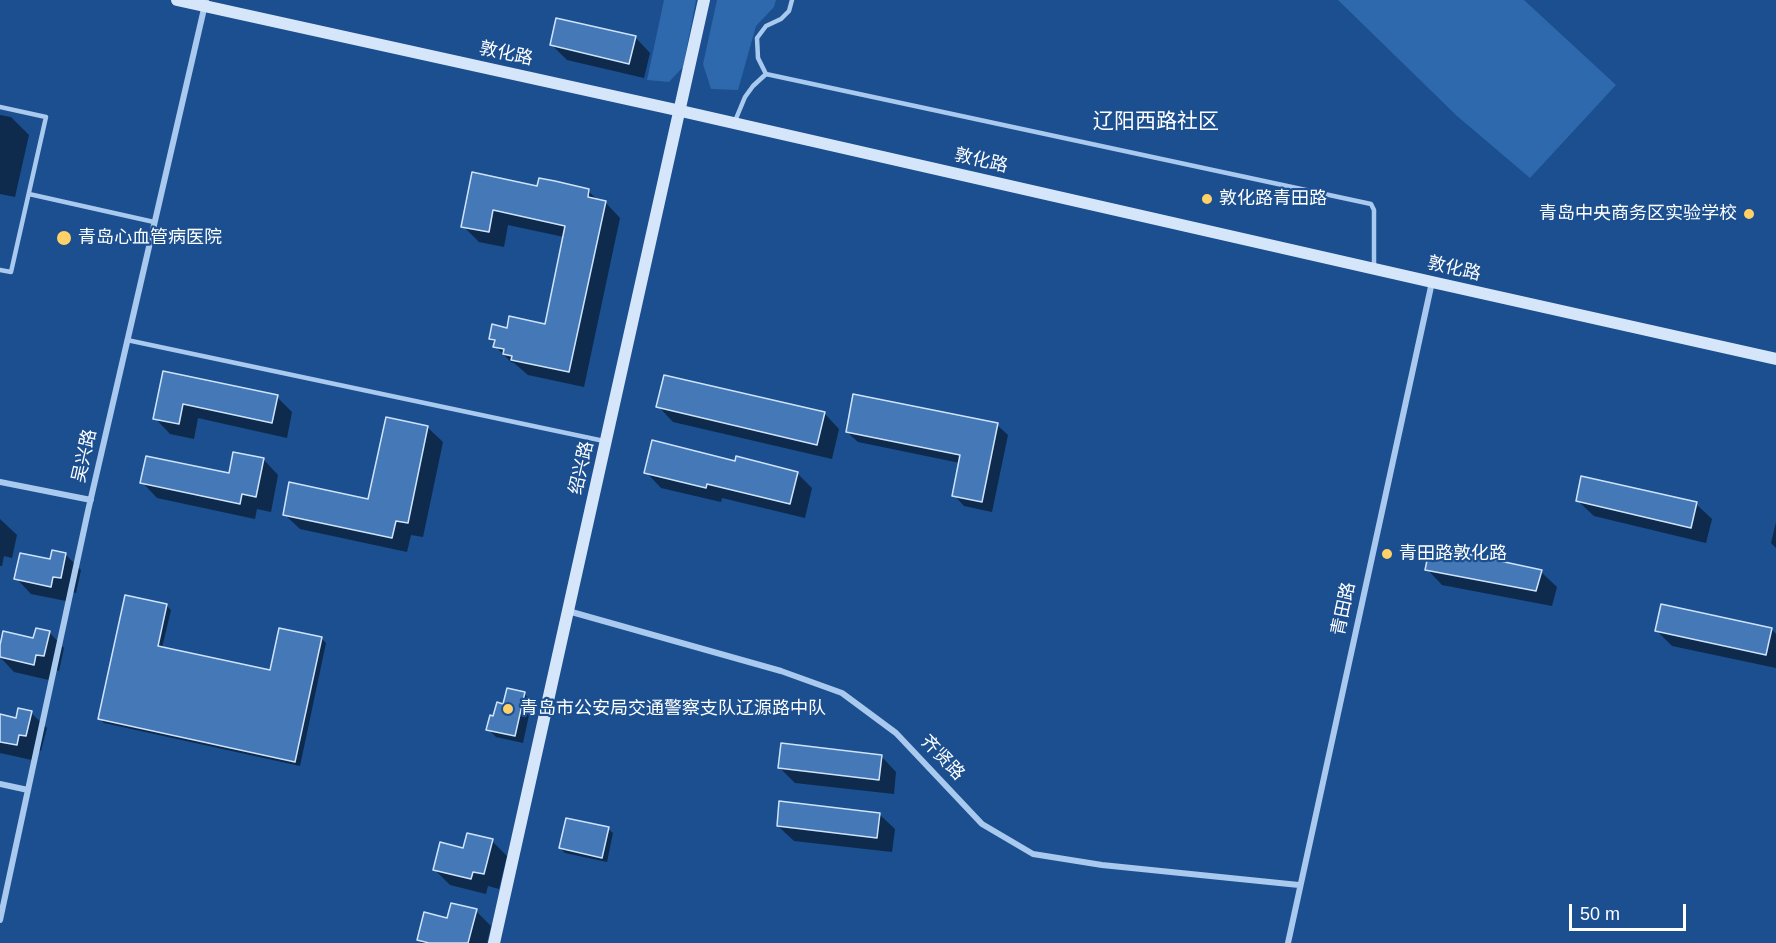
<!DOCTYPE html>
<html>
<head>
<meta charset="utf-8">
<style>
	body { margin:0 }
	#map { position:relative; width:1776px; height:943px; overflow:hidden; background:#1b4f8f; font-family:Helvetica,sans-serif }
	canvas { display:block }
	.scale { position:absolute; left:1569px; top:904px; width:117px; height:27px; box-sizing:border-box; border:3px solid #fff; border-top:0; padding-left:8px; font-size:18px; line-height:21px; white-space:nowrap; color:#fff; -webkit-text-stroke:4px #1b4f8f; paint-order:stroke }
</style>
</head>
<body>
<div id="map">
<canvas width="1776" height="943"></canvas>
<div class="scale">50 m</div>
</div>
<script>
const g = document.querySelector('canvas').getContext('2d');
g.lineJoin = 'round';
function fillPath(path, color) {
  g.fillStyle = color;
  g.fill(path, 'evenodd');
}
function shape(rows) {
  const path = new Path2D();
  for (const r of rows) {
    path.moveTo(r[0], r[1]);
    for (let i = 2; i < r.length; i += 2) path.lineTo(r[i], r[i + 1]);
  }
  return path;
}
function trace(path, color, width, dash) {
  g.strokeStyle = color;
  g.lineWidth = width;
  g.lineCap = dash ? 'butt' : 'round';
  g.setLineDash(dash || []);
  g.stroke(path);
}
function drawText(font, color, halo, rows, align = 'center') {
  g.font = font + ' Helvetica,"Noto Sans SC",sans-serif';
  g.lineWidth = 4.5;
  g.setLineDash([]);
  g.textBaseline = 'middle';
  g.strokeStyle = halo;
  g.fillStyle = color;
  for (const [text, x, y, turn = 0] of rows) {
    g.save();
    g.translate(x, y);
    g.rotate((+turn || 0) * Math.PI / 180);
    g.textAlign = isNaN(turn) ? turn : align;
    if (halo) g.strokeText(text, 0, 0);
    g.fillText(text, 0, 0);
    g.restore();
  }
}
const green = shape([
	[664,0,696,0,683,67,669,82,647,80],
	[717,0,776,0,774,7,756,26,738,90,711,89,703,64],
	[1338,0,1524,0,1616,85,1530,178,1457,116]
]);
const shadow = shape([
	[635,37,650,53,644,78,567,60,552,45],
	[0,115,11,117,29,135,15,197,0,194],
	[473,174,538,188,588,191,599,201,605,202,620,218,584,387,528,375,514,363,511,362,495,346,496,344,490,339,508,329,547,326,564,237,508,225,504,247,479,242,463,226],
	[165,372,277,397,292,412,287,438,198,418,194,439,170,434,155,418],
	[658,406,824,413,839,429,832,459,673,422],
	[997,425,1008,435,992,512,964,506,954,495,960,463,858,442,847,432],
	[427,427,443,442,423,537,411,535,407,552,300,529,284,514,370,501],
	[263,459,278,475,271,512,257,509,255,519,157,498,142,482,230,475],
	[736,462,797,473,812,488,805,518,722,498,721,502,661,488,646,472],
	[1578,501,1696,504,1712,519,1706,543,1594,516],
	[0,519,17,535,12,558,4,556,2,566,0,566],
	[1776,522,1776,548,1771,543],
	[65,554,81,570,76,593,68,591,66,601,31,594,16,578],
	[1427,569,1541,572,1557,587,1552,606,1442,585],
	[166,605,171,610,162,648,271,672,321,638,326,643,300,766,104,723,99,718],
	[1656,630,1772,630,1776,634,1776,668,1672,646],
	[49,632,64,648,59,671,52,669,49,680,14,672,0,657,0,651,34,640],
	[524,694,532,701,523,743,496,737,488,729,495,718,504,705],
	[31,713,47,728,41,751,34,749,32,760,0,753,0,716,17,720],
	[881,756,896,772,894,794,795,783,780,768],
	[879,814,895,829,892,852,794,841,778,826],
	[608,829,613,833,607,862,565,853,560,848],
	[492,841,507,856,499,889,488,886,486,894,450,885,435,870,465,850],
	[476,911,491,926,487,943,422,943,419,940,448,920]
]);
const building = shape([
	[556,18,636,36,629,64,550,45,556,18],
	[472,172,537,186,539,178,555,181,589,189,588,197,606,201,569,372,511,360,512,356,503,354,504,349,493,347,495,340,489,339,492,324,507,328,509,316,545,324,565,226,493,210,489,232,461,227,472,172],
	[163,371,278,395,272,423,183,404,179,424,153,419,163,371],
	[664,375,825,412,817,445,656,407,664,375],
	[853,394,998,423,982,502,952,496,960,455,846,432,853,394],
	[386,417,428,426,408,523,396,521,392,538,283,515,289,482,368,499,386,417],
	[652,440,735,461,736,456,798,472,790,504,707,484,706,488,644,473,652,440],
	[233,452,264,458,256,497,242,494,240,504,140,483,146,456,229,473,233,452],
	[1581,476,1697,502,1691,528,1576,501,1581,476],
	[1430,546,1542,570,1536,591,1425,570,1430,546],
	[52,550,66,553,61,578,53,577,51,587,14,579,20,553,50,559,52,550],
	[125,595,167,604,158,646,270,670,279,628,322,637,295,762,98,719,125,595],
	[1661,604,1772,628,1766,655,1655,631,1661,604],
	[36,628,50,631,44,656,36,655,34,665,0,657,0,645,3,631,33,638,36,628],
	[507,688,525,692,515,736,486,730,490,715,493,716,497,702,503,704,507,688],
	[18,708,32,711,26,736,19,735,17,745,0,742,0,714,16,718,18,708],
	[781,743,882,755,879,780,778,768,781,743],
	[779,801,880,813,877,838,777,826,779,801],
	[566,818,609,827,602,858,559,848,566,818],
	[467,833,493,839,484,874,473,872,471,879,433,870,440,842,463,848,467,833],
	[451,903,477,909,468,943,429,943,417,940,424,912,447,918,451,903]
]);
const lane = shape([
	[766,74,758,58,757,38,766,26,781,19,789,11,792,0],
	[0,107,46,117,11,272,0,270],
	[735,121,745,97,753,86,766,74,1371,204,1374,210,1374,267],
	[29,194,154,222],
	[127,340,604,441]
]);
const street = shape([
	[0,482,91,500],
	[568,611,781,671,842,693,896,733,982,824,1033,854,1102,865,1299,885],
	[0,784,28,790],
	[0,920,88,511,206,0],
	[1288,943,1432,282]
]);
const secondary = shape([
	[177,0,681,111,1432,282,1776,359],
	[494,943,704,0]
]);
const markers = [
	[1207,199,6,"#ffd166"],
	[1749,214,6,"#ffd166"],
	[64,238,8,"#ffd166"],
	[1387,554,6,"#ffd166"],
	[508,709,6,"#ffd166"]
];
const streetNames = [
	["敦化路",506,54,12],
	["敦化路",981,161,13],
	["敦化路",1454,269,13],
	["吴兴路",85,456,-77],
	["绍兴路",582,468,-77],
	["青田路",1344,609,-78],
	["齐贤路",942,758,46]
];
const poiNames = [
	["敦化路青田路",1219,199],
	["青岛中央商务区实验学校",1737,214,"right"],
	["青岛心血管病医院",78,238],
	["青田路敦化路",1399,554],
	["青岛市公安局交通警察支队辽源路中队",520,709]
];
const quarterNames = [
	["辽阳西路社区",1156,122]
];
fillPath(green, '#2e69ad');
fillPath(shadow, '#0007');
fillPath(building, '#4478b7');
trace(building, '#cfe3fa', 1.5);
trace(lane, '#a9c9ee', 4.5);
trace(street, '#a9c9ee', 6);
trace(secondary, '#d6e6fa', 12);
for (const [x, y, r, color] of markers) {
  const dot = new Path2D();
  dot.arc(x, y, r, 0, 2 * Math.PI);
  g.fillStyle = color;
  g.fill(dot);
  trace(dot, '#1b4f8f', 2);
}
drawText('18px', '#fff', '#1b4f8f', streetNames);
drawText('18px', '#fff', '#1b4f8f', poiNames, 'left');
drawText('21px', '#fff', '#1b4f8f', quarterNames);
</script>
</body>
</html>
